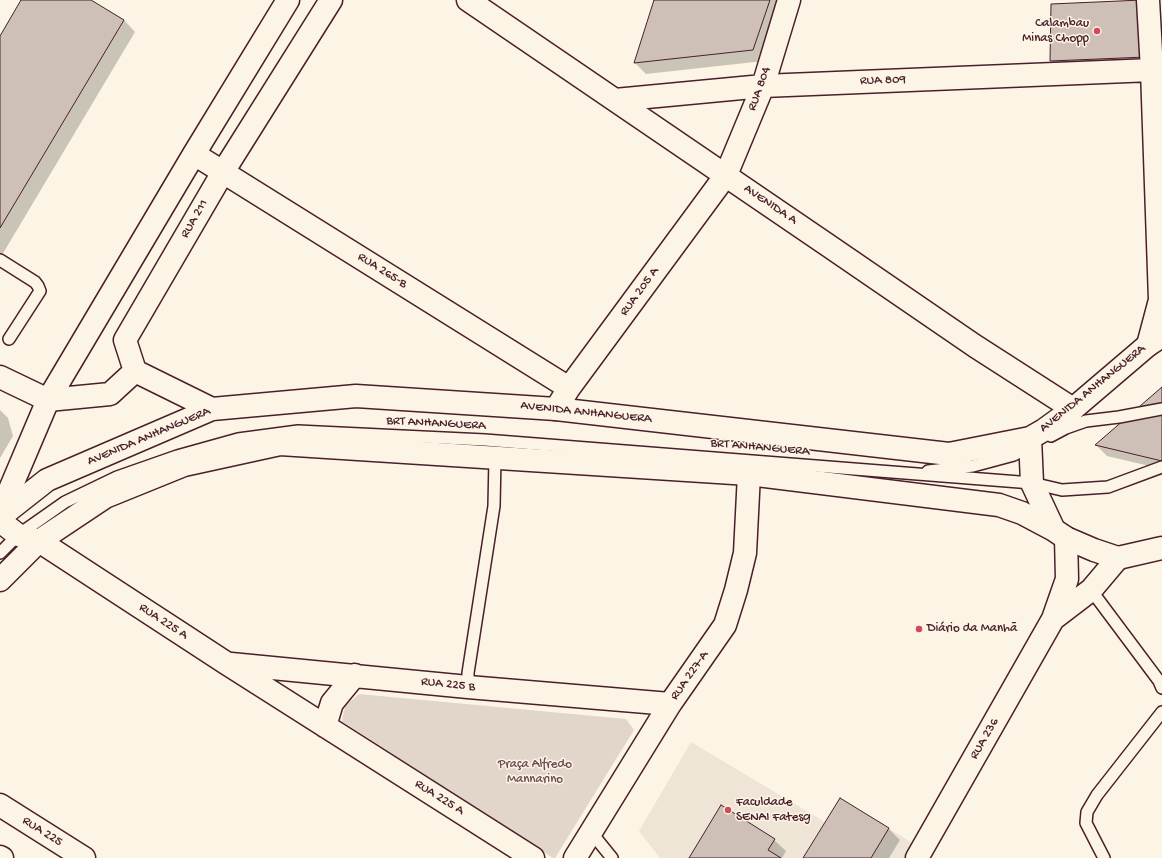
<!DOCTYPE html>
<html>
<head>
<meta charset="utf-8">
<style>
	body { margin:0 }
	canvas { display:block; background:#fcf5e5 }
</style>
</head>
<body>
<canvas width="1162" height="858"></canvas>
<script>
const g = document.querySelector('canvas').getContext('2d');
g.lineJoin = 'round';
function fillPath(path, color) {
  g.fillStyle = color;
  g.fill(path, 'evenodd');
}
function shape(rows) {
  const path = new Path2D();
  for (const r of rows) {
    path.moveTo(r[0], r[1]);
    for (let i = 2; i < r.length; i += 2) path.lineTo(r[i], r[i + 1]);
  }
  return path;
}
function trace(path, color, width, dash) {
  g.strokeStyle = color;
  g.lineWidth = width;
  g.lineCap = dash ? 'butt' : 'round';
  g.setLineDash(dash || []);
  g.stroke(path);
}
function drawText(font, color, halo, rows, align = 'center') {
  g.font = font + ' "Gochi Hand",sans-serif';
  g.lineWidth = 3;
  g.setLineDash([]);
  g.textBaseline = 'middle';
  g.strokeStyle = halo;
  g.fillStyle = color;
  for (const [text, x, y, turn = 0] of rows) {
    g.save();
    g.translate(x, y);
    g.rotate((+turn || 0) * Math.PI / 180);
    g.textAlign = isNaN(turn) ? turn : align;
    if (halo) g.strokeText(text, 0, 0);
    g.fillText(text, 0, 0);
    g.restore();
  }
}
const built = shape([
	[691,742,825,822,840,798,917,846,910,858,660,858,639,831]
]);
const green = shape([
	[359,694,626,719,634,730,555,858,553,858,342,721,345,706]
]);
const shadow = shape([
	[22,0,89,0,124,20,135,32,2,255,0,253,0,37],
	[655,0,785,0,764,61,646,74,635,63],
	[1052,5,1154,65,1060,70,1051,61],
	[1162,389,1162,469,1107,456,1096,445],
	[0,410,8,418,13,436,0,458],
	[841,800,889,829,900,840,889,858,804,858],
	[774,840,786,851,782,858,690,858]
]);
const building = shape([
	[21,0,91,0,124,20,0,228,0,36,21,0],
	[654,0,770,0,753,50,634,63,654,0],
	[1142,0,1146,57,1050,61,1051,4,1142,0],
	[1162,387,1162,461,1095,445,1162,387],
	[840,798,889,828,871,858,803,858,840,798],
	[721,805,775,839,768,850,781,858,689,858,721,805]
]);
const service = shape([
	[0,260,35,282,38,286,40,291,9,339],
	[1051,436,1066,428,1086,421,1119,417,1162,409],
	[928,471,973,466,1014,455,1032,445],
	[0,553,18,535,65,502,117,477,177,456,238,439,298,431,485,440,1032,483,1062,490,1108,487,1162,467],
	[1091,590,1159,681,1162,688],
	[468,687,468,673,494,506,495,458],
	[591,832,612,858],
	[1104,858,1086,823,1087,812,1097,795,1162,712]
]);
const minor = shape([
	[468,0,829,246,975,346,1073,409],
	[1148,0,1152,70,1160,300,1148,345],
	[615,100,763,86,1152,70],
	[194,154,569,388],
	[48,400,194,154,288,0],
	[48,400,110,394,135,371],
	[212,409,135,371,125,340,223,172,331,0],
	[556,409,569,388,726,175,763,86,789,0],
	[0,521,18,535,39,541,226,663,533,858],
	[1053,619,1091,590,1118,558],
	[231,664,468,687,670,704],
	[325,726,332,703,355,675],
	[0,805,84,858],
	[0,857,2,858],
	[575,858,670,704,725,625,736,590,745,553,749,474],
	[917,858,1053,619,1067,579,1066,538]
]);
const tertiary = shape([
	[0,377,48,400,0,513]
]);
const primary = shape([
	[1030,438,1032,483,1054,530],
	[0,517,47,480,212,409,356,396,556,409,949,454,1030,438,1044,430,1073,409,1148,345,1162,336],
	[0,580,39,541,105,497,184,465,280,444,749,474,999,505,1022,513,1054,530,1066,538,1094,550,1118,558,1162,548]
]);
const markers = [
	[1097,31,4,"#d1495b"],
	[919,629,4,"#d1495b"],
	[728,810,4,"#d1495b"]
];
const poiNames = [
	["Calambau",1089,24,"right"],
	["Minas Chopp",1089,39,"right"],
	["Diário da Manhã",927,629],
	["Faculdade",736,803],
	["SENAI Fatesg",736,818]
];
const streetNames = [
	["RUA 809",883,81,-2],
	["RUA 804",760,89,-70],
	["AVENIDA A",770,205,34],
	["RUA 211",195,219,-60],
	["RUA 265-B",382,271,32],
	["RUA 205 A",640,292,-54],
	["AVENIDA ANHANGUERA",1093,389,-39],
	["AVENIDA ANHANGUERA",586,413,6],
	["BRT ANHANGUERA",436,424,3],
	["AVENIDA ANHANGUERA",149,437,-23],
	["BRT ANHANGUERA",760,448,5],
	["RUA 225 A",163,622,33],
	["RUA 227-A",690,676,-55],
	["RUA 225 B",448,685,6],
	["RUA 236",985,739,-60],
	["RUA 225 A",439,798,32],
	["RUA 225",42,832,32]
];
const parkNames = [
	["Praça Alfredo",535,765],
	["Mannarino",535,780]
];
fillPath(built, '#eee5d7');
fillPath(green, '#e2d5ca');
fillPath(shadow, '#0003');
fillPath(building, '#cfc0b7');
trace(building, '#4a1f2b', 1);
trace(service, '#4a1f2b', 14);
trace(minor, '#4a1f2b', 25);
trace(tertiary, '#4a1f2b', 25);
trace(primary, '#4a1f2b', 25);
trace(service, '#fcf5e5', 11);
trace(minor, '#fcf5e5', 22);
trace(tertiary, '#fcf5e5', 22);
trace(primary, '#fcf5e5', 22);
for (const [x, y, r, color] of markers) {
  const dot = new Path2D();
  dot.arc(x, y, r, 0, 2 * Math.PI);
  g.fillStyle = color;
  g.fill(dot);
  trace(dot, '#fcf5e5', 1.5);
}
drawText('13px', '#4a1f2b', '#fcf5e5', poiNames, 'left');
drawText('13px', '#4a1f2b', '#fcf5e5', streetNames);
drawText('13px', '#704c53', '#fcf5e5', parkNames);
</script>
</body>
</html>
